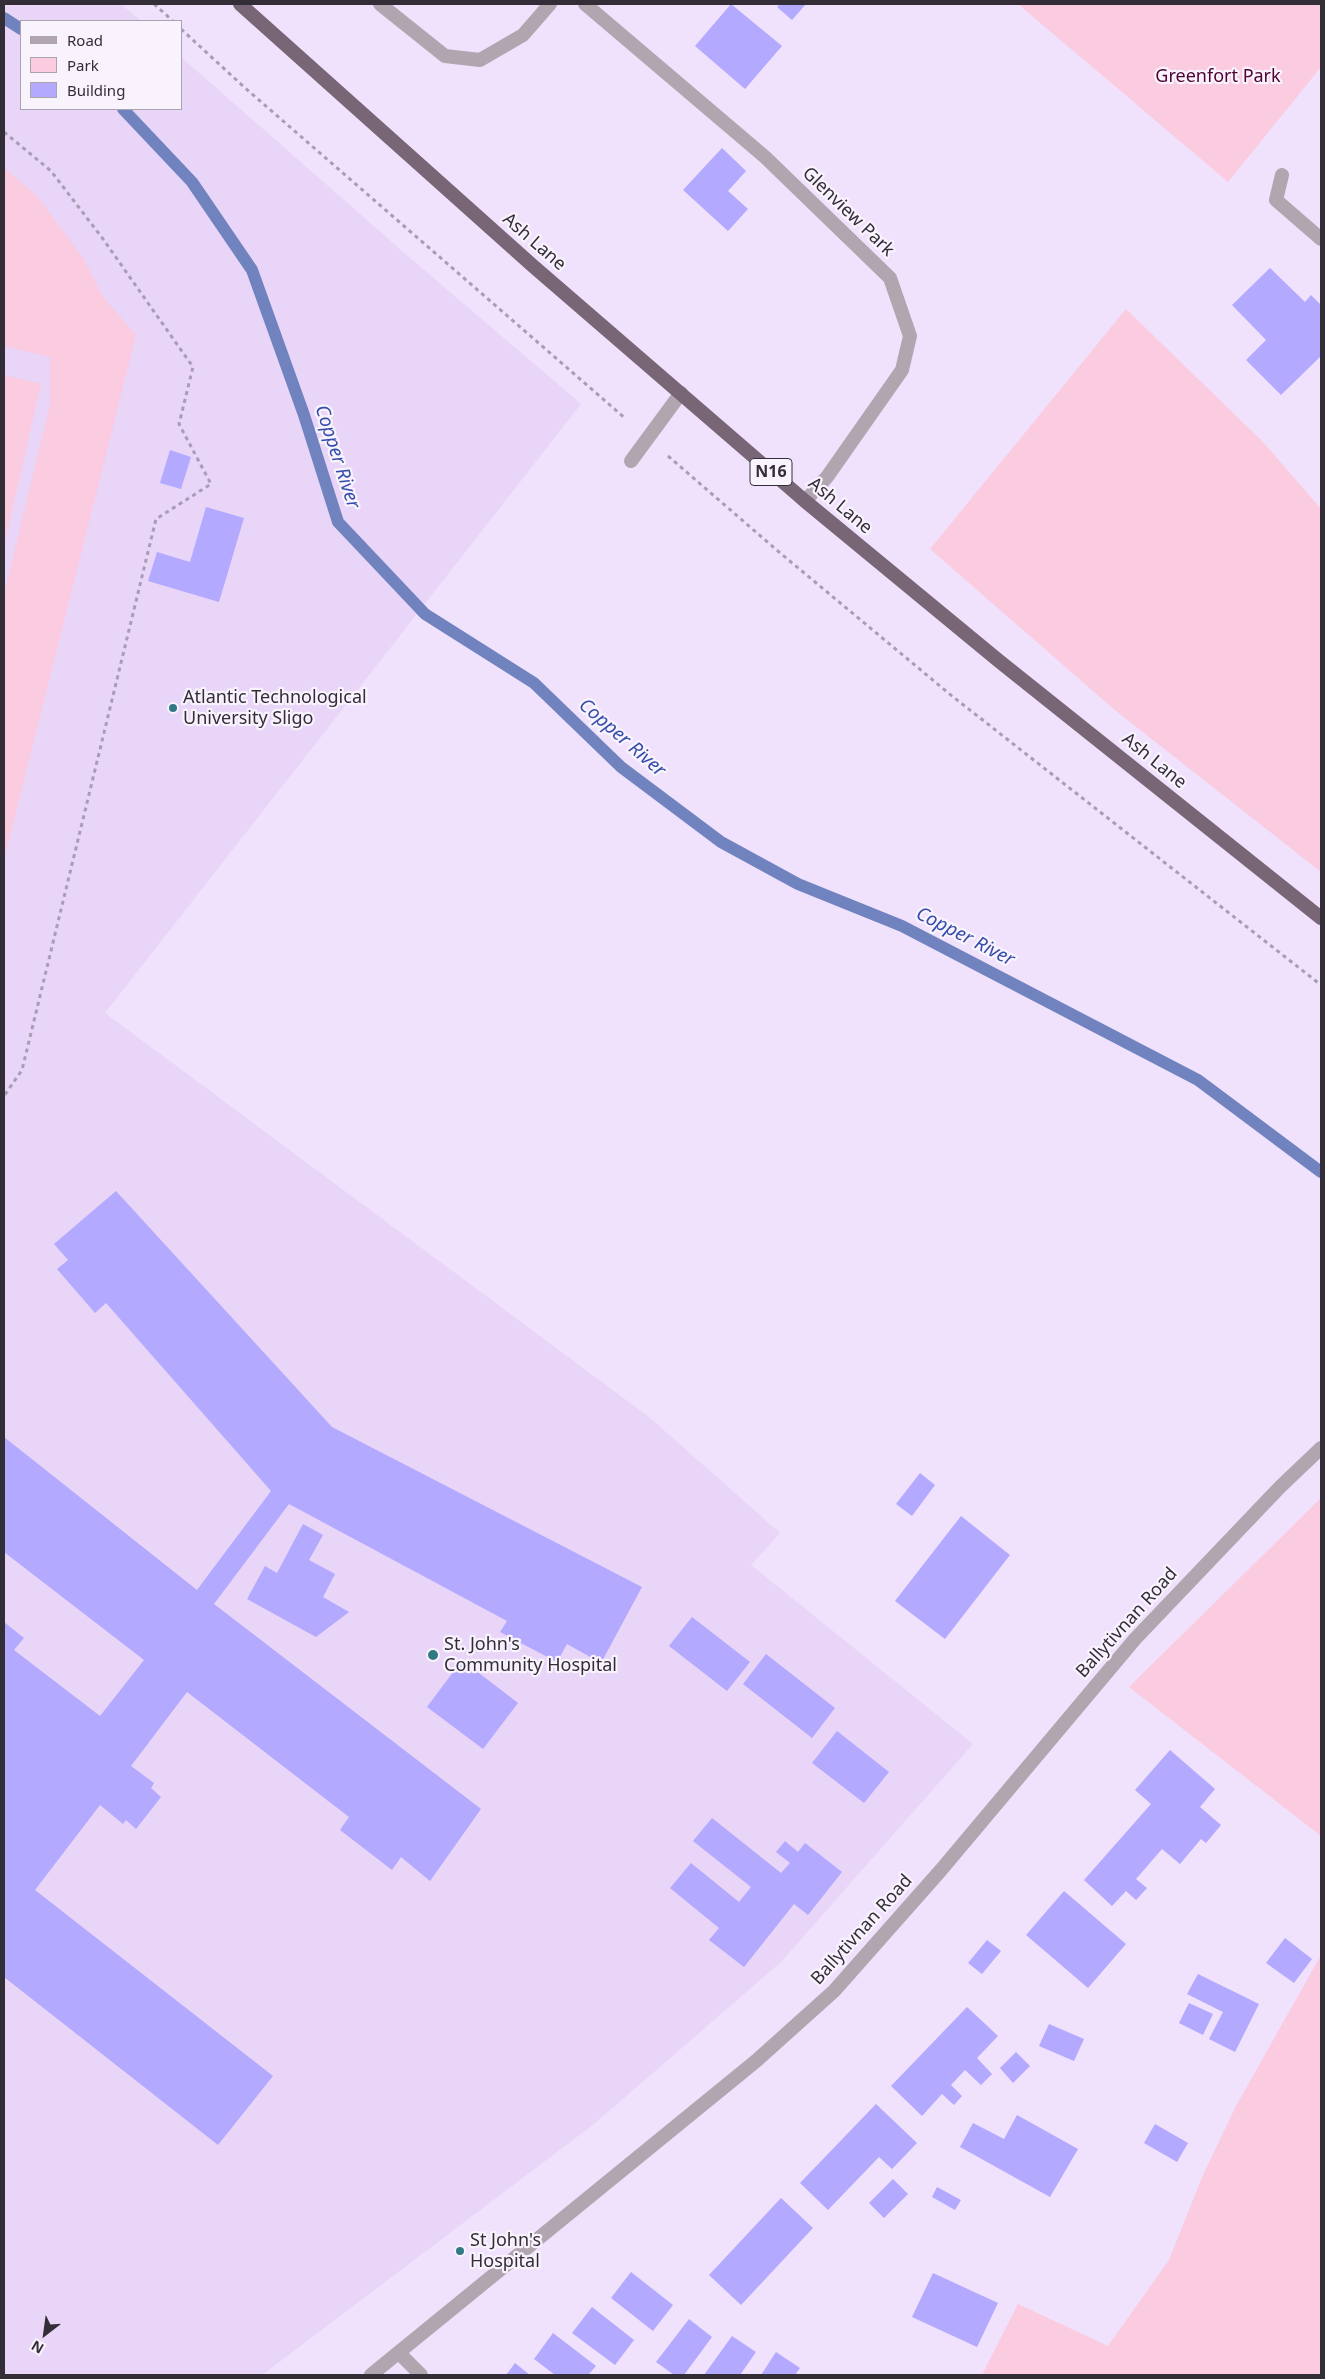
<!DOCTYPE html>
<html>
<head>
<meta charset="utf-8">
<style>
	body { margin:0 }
	#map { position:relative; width:1325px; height:2379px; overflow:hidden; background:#f0e1fd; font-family:"Noto Sans",sans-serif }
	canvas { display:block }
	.frame { position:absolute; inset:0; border:5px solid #332d38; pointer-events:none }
	.legend { position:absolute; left:20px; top:20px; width:162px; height:90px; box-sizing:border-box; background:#f9f3fe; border:1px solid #aaa4af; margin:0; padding:6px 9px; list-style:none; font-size:15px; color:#332d38 }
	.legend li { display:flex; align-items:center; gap:10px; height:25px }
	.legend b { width:25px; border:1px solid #aaa4af }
	.north { position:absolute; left:20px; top:2309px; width:50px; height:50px; -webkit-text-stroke:4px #f9f3fe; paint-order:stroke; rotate:210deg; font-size:14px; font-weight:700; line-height:20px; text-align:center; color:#332d38 }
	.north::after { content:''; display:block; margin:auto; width:18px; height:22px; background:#332d38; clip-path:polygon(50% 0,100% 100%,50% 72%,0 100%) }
</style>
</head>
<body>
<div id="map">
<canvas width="1325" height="2379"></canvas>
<div class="frame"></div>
<ul class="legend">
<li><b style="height:6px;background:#b1a6af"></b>Road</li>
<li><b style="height:14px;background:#fbcbe0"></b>Park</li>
<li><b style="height:14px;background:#b3a9fe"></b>Building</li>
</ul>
<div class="north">N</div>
</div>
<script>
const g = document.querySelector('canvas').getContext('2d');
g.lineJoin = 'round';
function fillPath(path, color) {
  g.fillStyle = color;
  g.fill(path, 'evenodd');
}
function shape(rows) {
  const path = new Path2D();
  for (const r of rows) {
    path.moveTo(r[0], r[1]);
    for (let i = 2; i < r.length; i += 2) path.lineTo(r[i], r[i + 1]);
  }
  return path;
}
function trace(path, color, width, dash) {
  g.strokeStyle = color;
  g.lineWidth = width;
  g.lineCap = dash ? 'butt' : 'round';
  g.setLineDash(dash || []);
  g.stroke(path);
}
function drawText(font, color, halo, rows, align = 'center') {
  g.font = font + ' "Noto Sans",sans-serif';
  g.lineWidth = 4.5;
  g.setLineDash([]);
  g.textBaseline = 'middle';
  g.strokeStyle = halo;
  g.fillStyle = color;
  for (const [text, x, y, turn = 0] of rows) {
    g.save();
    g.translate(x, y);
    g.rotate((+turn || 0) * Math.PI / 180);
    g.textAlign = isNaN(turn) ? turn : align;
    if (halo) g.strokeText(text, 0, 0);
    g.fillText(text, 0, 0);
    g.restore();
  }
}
const built = shape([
	[4,4,121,4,141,21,21,21,21,109,181,109,181,57,409,257,581,404,105,1013,649,1417,780,1533,751,1565,973,1744,781,1962,594,2124,262,2375,4,2375]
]);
const green = shape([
	[1018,4,1321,4,1321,67,1228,182],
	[4,168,36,195,84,259,103,297,136,335,4,861,4,594,50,405,50,357,4,346],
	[1126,309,1263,442,1321,509,1321,872,1116,711,930,549],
	[4,375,41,384,4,545],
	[1321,1498,1321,1836,1129,1687],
	[1321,1955,1321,2375,982,2375,1018,2304,1108,2346,1169,2260,1203,2175,1236,2106]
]);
const stream = shape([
	[4,18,21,29],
	[123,109,192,182,252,270,304,415,338,522,425,614,534,683,621,767,721,842,798,884,902,926,1198,1080,1321,1172]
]);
const building = shape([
	[731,4,782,46,745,89,695,46],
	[780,4,806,4,792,20,777,7],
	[722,148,746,171,728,191,748,209,728,231,683,190],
	[1270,268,1305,302,1311,295,1321,305,1321,356,1281,395,1246,360,1266,340,1232,305],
	[170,450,191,457,181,489,160,483],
	[206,507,244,518,219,602,148,581,157,552,190,562],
	[116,1191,332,1427,642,1587,601,1663,567,1644,557,1662,500,1632,507,1621,289,1504,214,1604,481,1809,430,1881,401,1857,392,1870,340,1830,349,1817,187,1692,131,1766,154,1783,151,1788,161,1797,136,1829,126,1820,123,1824,100,1805,35,1890,273,2076,218,2145,4,1977,4,1622,24,1638,14,1650,100,1716,144,1660,4,1552,4,1437,197,1590,271,1491,106,1303,95,1313,57,1269,68,1260,54,1244],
	[920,1473,935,1485,912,1516,896,1504],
	[961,1516,1010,1555,945,1639,895,1601],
	[303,1524,323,1535,309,1560,335,1574,323,1597,349,1612,316,1637,247,1599,265,1566,277,1573],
	[692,1617,750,1662,727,1691,669,1646],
	[766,1654,835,1708,812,1738,743,1684],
	[462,1660,518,1703,483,1749,427,1707],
	[837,1731,889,1772,864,1803,812,1763],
	[1170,1750,1215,1789,1200,1807,1221,1825,1206,1843,1201,1839,1180,1864,1162,1849,1136,1879,1147,1888,1136,1900,1126,1891,1112,1906,1084,1880,1151,1804,1135,1790],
	[712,1818,781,1873,790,1863,776,1852,785,1841,798,1852,805,1843,842,1872,808,1915,794,1904,744,1967,709,1940,719,1928,670,1888,691,1863,739,1902,751,1887,693,1841],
	[1064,1891,1126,1944,1088,1988,1026,1935],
	[1285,1938,1312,1959,1294,1983,1266,1963],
	[987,1940,1001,1951,982,1974,968,1963],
	[1198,1974,1259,2004,1235,2052,1209,2039,1223,2012,1187,1994],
	[1189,2003,1213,2014,1203,2035,1179,2023],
	[967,2007,998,2036,977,2058,992,2074,981,2085,965,2070,951,2085,962,2096,954,2105,942,2094,922,2116,891,2086],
	[1049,2024,1084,2039,1074,2061,1039,2046],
	[1016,2052,1030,2066,1013,2083,1000,2068],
	[876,2104,917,2143,892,2169,879,2157,828,2210,800,2183],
	[1017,2115,1078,2149,1050,2197,960,2147,973,2123,1004,2139],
	[1155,2124,1188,2143,1177,2162,1144,2143],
	[893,2179,908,2194,884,2218,869,2203],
	[937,2187,961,2200,955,2210,932,2197],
	[781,2198,813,2228,741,2305,709,2275],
	[631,2272,673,2305,653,2331,611,2298],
	[933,2273,998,2303,977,2347,912,2317],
	[592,2307,634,2340,615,2365,572,2333],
	[689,2319,712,2337,684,2375,674,2375,656,2362],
	[553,2333,596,2366,588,2375,555,2375,534,2359],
	[732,2336,756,2352,740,2375,704,2375],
	[776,2352,800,2368,795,2375,761,2375],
	[515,2363,530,2375,506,2375]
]);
const path = shape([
	[154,4,173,21],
	[181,29,244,87,626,419],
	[4,132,51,171,103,239,193,367,179,424,211,484,156,519,22,1070,4,1096],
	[668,456,779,552,952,696,1321,985]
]);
const service = shape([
	[631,461,681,393]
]);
const minor = shape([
	[380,4,445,56,480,60,523,35,550,4],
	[585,4,765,157,890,278,910,336,902,370,827,477,805,501],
	[1282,175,1276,200,1321,239],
	[399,2353,421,2375]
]);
const tertiary = shape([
	[371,2375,756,2061,834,1991,941,1870,1135,1639,1280,1487,1321,1448]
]);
const trunk = shape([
	[240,4,533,266,805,501,999,661,1321,918]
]);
const markers = [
	[173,708,5,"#317983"],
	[433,1655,6,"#317983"],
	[460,2251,5,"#317983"]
];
const shields = [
	[771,472,42]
];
const shieldNames = [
	["N16",771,472]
];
const parkNames = [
	["Greenfort Park",1218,77]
];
const streetNames = [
	["Glenview Park",848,212,44],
	["Ash Lane",534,242,41],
	["Ash Lane",840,506,40],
	["Ash Lane",1154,761,39],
	["Ballytivnan Road",1127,1623,-48],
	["Ballytivnan Road",862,1930,-48]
];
const poiNames = [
	["Atlantic Technological",183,698],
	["University Sligo",183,719],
	["St. John's",444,1645],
	["Community Hospital",444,1666],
	["St John's",470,2241],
	["Hospital",470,2262]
];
const waterNames = [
	["Copper River",337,457,72],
	["Copper River",622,738,41],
	["Copper River",965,937,27]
];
fillPath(built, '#e8d5f8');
fillPath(green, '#fbcbe0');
trace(stream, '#7183bf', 12);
fillPath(building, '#b3a9fe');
trace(path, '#a99db3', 3, [4, 4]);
trace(service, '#b1a6af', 14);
trace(minor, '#b1a6af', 14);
trace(tertiary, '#b1a6af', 14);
trace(trunk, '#786576', 14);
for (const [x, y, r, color] of markers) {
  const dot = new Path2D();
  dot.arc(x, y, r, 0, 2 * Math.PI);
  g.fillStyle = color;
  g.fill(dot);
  trace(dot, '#f9f3fe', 2);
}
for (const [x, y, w] of shields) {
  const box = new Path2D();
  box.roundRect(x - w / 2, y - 13.5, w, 27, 4);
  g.fillStyle = '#f9f3fe';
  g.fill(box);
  trace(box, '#332d38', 1);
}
drawText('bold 16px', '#332d38', null, shieldNames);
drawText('18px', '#500032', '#f9f3fe', parkNames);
drawText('18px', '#332d38', '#f9f3fe', streetNames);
drawText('18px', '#332d38', '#f9f3fe', poiNames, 'left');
drawText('italic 19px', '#354eaa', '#f9f3fe', waterNames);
</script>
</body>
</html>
